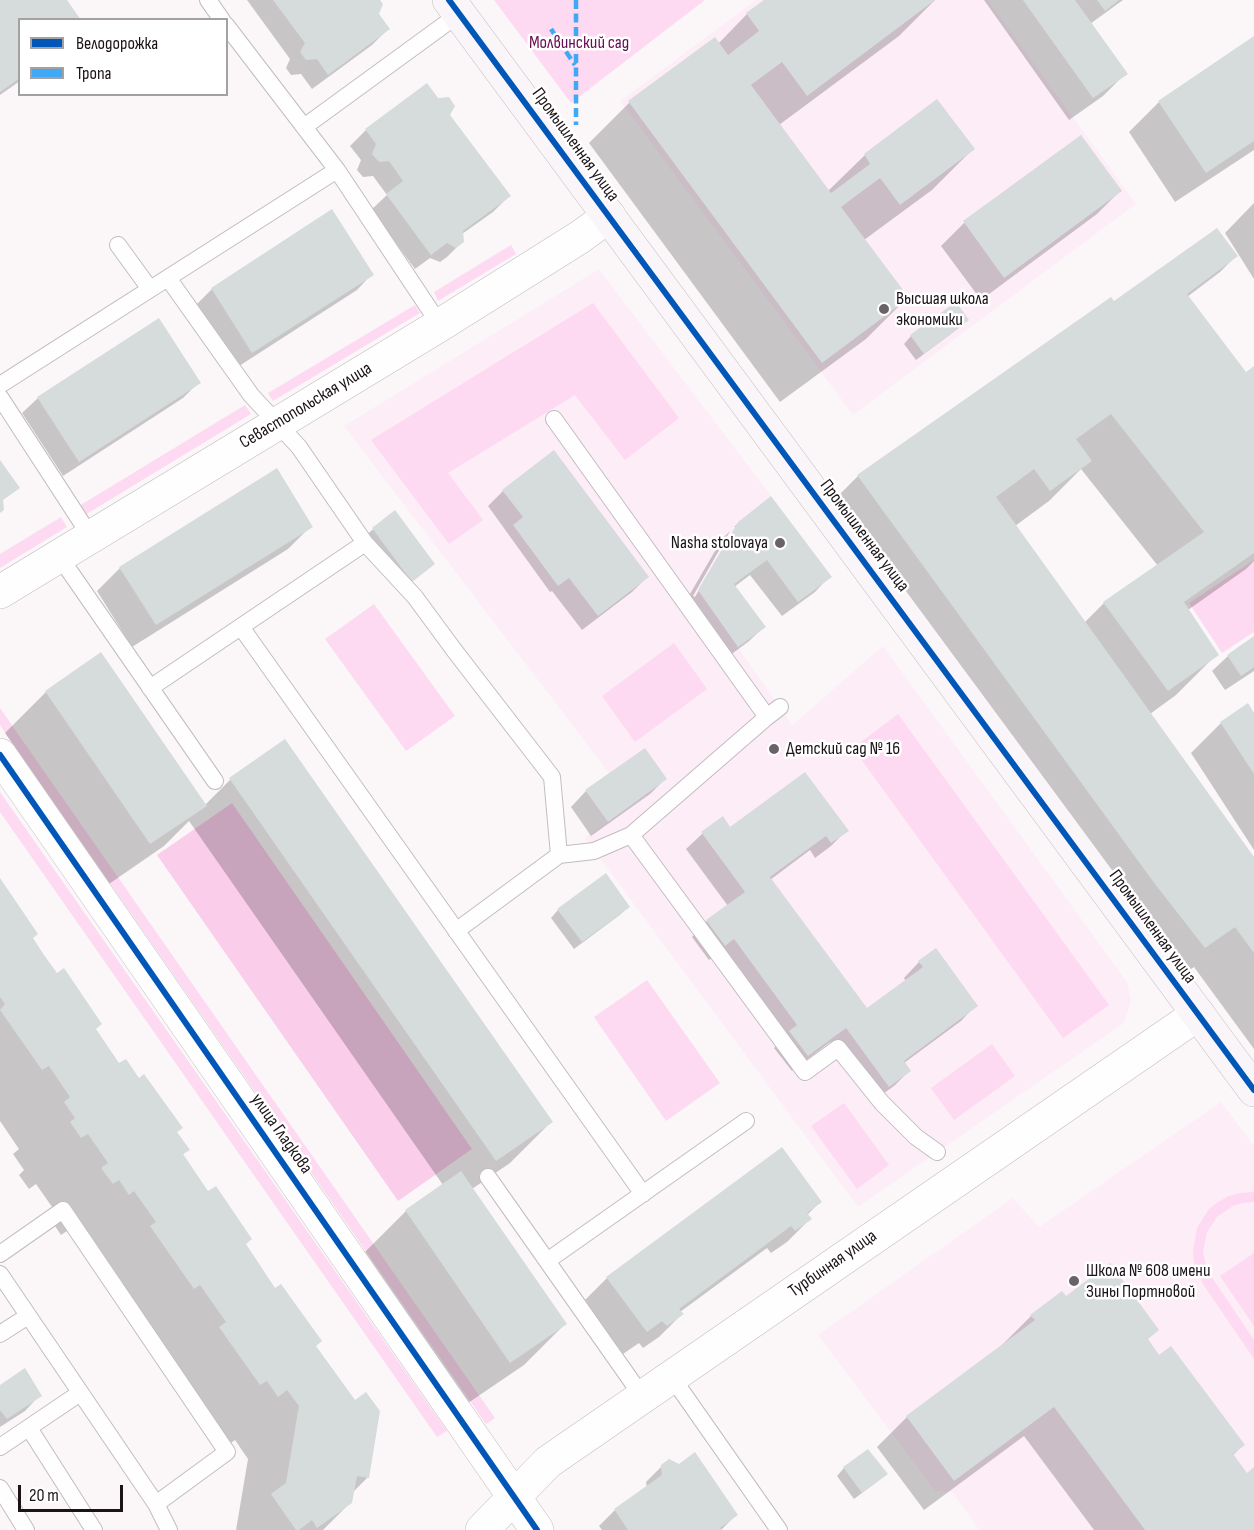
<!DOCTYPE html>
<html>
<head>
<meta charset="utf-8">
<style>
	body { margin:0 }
	#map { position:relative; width:1254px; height:1530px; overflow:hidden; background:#fbf7f9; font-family:"Sofia Sans Condensed",sans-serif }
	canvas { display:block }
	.legend { position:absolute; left:18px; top:18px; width:210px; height:78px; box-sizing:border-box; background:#fff; border:2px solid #a4a1a3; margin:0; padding:8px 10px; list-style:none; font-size:18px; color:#1b1318 }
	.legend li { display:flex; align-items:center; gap:12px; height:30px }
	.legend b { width:30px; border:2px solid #a4a1a3 }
	.scale { position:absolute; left:18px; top:1485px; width:105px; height:27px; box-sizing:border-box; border:3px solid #1b1318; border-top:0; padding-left:8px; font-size:18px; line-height:21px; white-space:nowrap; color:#1b1318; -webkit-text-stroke:4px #fff; paint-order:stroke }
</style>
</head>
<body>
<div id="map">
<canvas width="1254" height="1530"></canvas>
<ul class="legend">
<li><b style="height:8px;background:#0057b8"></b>Велодорожка</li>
<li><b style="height:8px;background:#3fa9f5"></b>Тропа</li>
</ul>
<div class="scale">20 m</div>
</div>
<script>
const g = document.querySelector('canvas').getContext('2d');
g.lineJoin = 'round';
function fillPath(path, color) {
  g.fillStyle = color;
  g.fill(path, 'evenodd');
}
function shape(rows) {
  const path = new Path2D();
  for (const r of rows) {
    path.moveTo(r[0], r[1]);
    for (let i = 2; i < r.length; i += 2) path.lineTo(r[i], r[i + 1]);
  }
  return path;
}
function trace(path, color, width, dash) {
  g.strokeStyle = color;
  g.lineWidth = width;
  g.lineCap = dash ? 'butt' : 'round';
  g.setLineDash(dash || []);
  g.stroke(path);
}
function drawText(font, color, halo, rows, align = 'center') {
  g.font = font + ' "Sofia Sans Condensed",sans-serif';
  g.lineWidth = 5;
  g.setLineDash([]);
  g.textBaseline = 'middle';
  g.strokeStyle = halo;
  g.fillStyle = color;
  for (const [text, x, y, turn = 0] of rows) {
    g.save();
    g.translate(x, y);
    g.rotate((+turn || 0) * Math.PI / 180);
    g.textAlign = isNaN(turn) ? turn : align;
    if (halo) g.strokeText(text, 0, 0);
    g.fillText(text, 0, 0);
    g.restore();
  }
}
const built = shape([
	[756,0,988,0,1136,204,853,415,620,101],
	[599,269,771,496,737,522,698,590,792,725,883,646,1127,982,1131,1001,1124,1023,858,1207,585,838,607,822,585,790,609,773,344,426],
	[1221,1102,1254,1146,1254,1530,979,1530,952,1492,935,1491,818,1335,1013,1198,1039,1227]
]);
const green = shape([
	[494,0,705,0,571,103],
	[511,245,516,254,438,301,434,292],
	[593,303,679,418,625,460,575,395,448,473,483,520,449,544,371,440],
	[415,305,420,313,273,401,268,393],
	[245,405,251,414,85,515,79,506],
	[61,517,67,527,0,568,0,554],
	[1254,560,1254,632,1222,653,1189,603],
	[374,604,455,716,406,751,325,639],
	[674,643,707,689,635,742,602,696],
	[0,708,495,1418,486,1424,0,725],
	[898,714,1109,1005,1063,1038,853,748],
	[0,792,447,1431,437,1437,0,812],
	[647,980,720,1083,666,1121,594,1017],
	[992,1044,1015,1076,954,1120,931,1088],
	[844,1103,889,1165,857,1189,811,1126],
	[1254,1192,1254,1202,1242,1203,1233,1206,1217,1217,1207,1232,1203,1251,1207,1270,1254,1340,1254,1359,1203,1284,1194,1263,1193,1251,1197,1228,1209,1209,1218,1202,1229,1196,1240,1193],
	[1254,1253,1254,1326,1220,1276]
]);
const forest = shape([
	[232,803,472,1149,398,1201,157,855]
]);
const shadow = shape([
	[0,0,65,0,20,20,20,81,0,95],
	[247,0,378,0,377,14,388,29,372,45,312,89,301,74,291,75,286,68,290,59],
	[766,0,935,0,899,36,779,125,828,191,865,155,937,101,973,149,932,190,864,240,907,298,866,339,780,402,589,143,629,103,718,44,747,14],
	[984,0,1123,0,1090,24,1126,73,1103,96,1069,120],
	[1254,38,1254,150,1175,202,1129,132,1159,102],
	[366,130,509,196,493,212,462,234,463,241,447,257,440,262,430,258,415,269,371,210,387,195,373,176,363,177,357,170,361,160,350,146],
	[1081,137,1120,191,1097,214,981,300,941,246,964,223],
	[1254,203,1254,279,1225,233],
	[332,211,372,274,357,290,236,368,196,305,212,289],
	[1236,256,1220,272,1187,297,1246,374,1254,368,1254,561,1246,569,1188,610,1217,654,1176,695,1150,714,1254,858,1254,1049,1194,967,1163,988,817,517,858,476,1114,303],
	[1081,469,1158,566,1104,603,1084,623,1015,526,1049,501],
	[967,320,960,327,916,360,904,344,911,336],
	[199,382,183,398,63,476,22,413,38,398],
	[503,491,647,577,632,592,582,630,552,591,550,592,488,506],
	[394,512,433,564,404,588,365,536],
	[738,523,830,576,815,592,782,616,750,575,734,587,764,627,748,642,722,661,683,606,722,539,730,531,693,596,695,597,736,527,734,527],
	[311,526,288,549,132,647,97,591,120,568],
	[1254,638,1254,671,1225,690,1212,671,1228,656],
	[101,654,205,805,230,780,285,741,551,1122,510,1163,472,1189,565,1324,524,1365,468,1403,365,1252,406,1211,443,1185,189,821,164,846,109,884,5,733,46,692],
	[1254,716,1254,850,1191,753,1221,723],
	[665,779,650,794,591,836,571,807,586,791],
	[722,818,730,829,847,830,831,846,815,858,810,850,770,880,867,1010,906,981,904,978,919,962,976,1005,961,1021,904,1063,909,1071,894,1086,873,1101,830,1042,792,1071,774,1048,782,1040,718,953,709,960,692,937,707,921,728,906,686,849,702,834],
	[0,881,31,939,119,1065,176,1133,188,1150,182,1155,315,1346,367,1478,352,1493,351,1502,323,1530,236,1530,248,1459,235,1440,225,1447,82,1241,77,1245,67,1231,61,1235,51,1220,57,1214,36,1184,29,1189,19,1175,24,1170,13,1154,19,1149,0,1121],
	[628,906,621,914,574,949,551,918,558,910],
	[781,1149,820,1202,807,1215,810,1219,787,1242,771,1253,767,1248,680,1312,682,1314,659,1337,643,1348,639,1343,623,1354,584,1301,607,1278],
	[1066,1299,1147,1340,1159,1357,1243,1445,1232,1456,1246,1475,1254,1469,1254,1530,1094,1530,1024,1436,924,1510,877,1447,907,1417,1001,1346,1031,1316],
	[0,1386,40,1395,25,1411,0,1427],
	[662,1466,736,1515,721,1530,602,1530,599,1526,615,1510,647,1488,646,1482],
	[844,1468,886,1474,878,1481,854,1499,837,1476]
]);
const building = shape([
	[0,0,67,0,81,20,20,20,20,78,0,92],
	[273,0,380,0,383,4,379,14,390,29,328,75,317,59,306,60,300,52,305,43],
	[764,0,935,0,807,96,782,62,751,85,831,193,870,164,864,154,937,99,975,149,900,205,880,178,841,207,909,298,822,363,628,101,715,37,728,55,759,31,746,13],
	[1023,0,1075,0,1128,74,1093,98],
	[1097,0,1119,0,1105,11],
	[1254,36,1254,141,1206,173,1158,101],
	[427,83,438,98,449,97,455,106,450,115,511,196,463,231,464,242,456,248,447,243,431,255,386,194,403,181,389,161,379,162,372,154,376,144,365,129],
	[1081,135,1122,191,1004,278,963,221],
	[332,209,374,275,252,353,211,288],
	[1217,228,1238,256,1187,294,1246,372,1254,366,1254,553,1184,602,1219,655,1168,691,1103,602,1204,532,1111,414,1076,439,1092,461,1050,491,1034,469,996,497,1254,857,1254,953,1235,927,1205,948,1155,884,857,475,1111,297,1114,301],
	[956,302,969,320,924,354,910,335],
	[159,318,201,383,79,462,37,397],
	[554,450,649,577,598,616,569,578,558,586,513,525,523,517,502,490],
	[0,460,20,488,3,500,4,510,0,513],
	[277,468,313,527,156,625,119,567],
	[771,496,832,577,798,602,767,560,734,584,766,627,738,647,698,590,738,522],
	[395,510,435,564,412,582,372,528],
	[1254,636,1254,667,1241,676,1227,655],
	[101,652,207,806,150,844,45,691],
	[1248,703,1254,713,1254,774,1220,722],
	[285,739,553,1122,496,1161,229,778],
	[645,748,667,779,608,822,585,790],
	[805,772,849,831,831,843,826,836,770,877,867,1008,923,967,918,961,936,948,978,1006,904,1061,911,1071,889,1087,846,1028,808,1056,789,1031,797,1025,734,939,725,946,706,920,745,892,701,832,723,816,730,827],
	[606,873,630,907,582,942,557,909],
	[0,878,38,934,33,938,44,955,57,973,64,968,102,1024,96,1029,119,1063,126,1059,139,1078,144,1074,183,1128,177,1132,190,1150,183,1154,208,1191,216,1186,252,1239,246,1244,275,1288,281,1284,322,1341,316,1346,355,1400,366,1392,380,1411,369,1478,357,1476,352,1503,317,1528,312,1520,299,1530,296,1530,271,1494,286,1483,299,1406,287,1390,278,1397,267,1381,260,1385,219,1327,226,1322,200,1285,194,1289,150,1226,156,1222,134,1191,129,1195,119,1180,113,1184,101,1168,108,1163,88,1134,81,1138,70,1122,75,1118,64,1102,70,1097,49,1066,42,1070,0,1010,5,1004,0,997],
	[782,1147,822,1202,807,1213,812,1219,795,1231,791,1226,679,1309,684,1314,667,1326,662,1321,647,1332,606,1277],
	[461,1171,567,1324,510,1363,405,1210],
	[1110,1263,1159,1330,1148,1339,1159,1355,1171,1346,1245,1445,1233,1454,1247,1473,1254,1467,1254,1530,1145,1530,1054,1407,954,1481,906,1416,1035,1320,1030,1315,1062,1291,1066,1296],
	[25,1368,42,1396,7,1419,0,1410,0,1385],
	[868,1449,888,1474,862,1493,843,1467],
	[695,1452,738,1515,720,1528,722,1530,628,1530,614,1509,662,1475,661,1465,669,1459,679,1464]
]);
const lane = shape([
	[208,0,222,20],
	[226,25,337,170,440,325],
	[304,127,459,14],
	[118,245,150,289],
	[168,278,251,395,299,447,365,543,415,597,454,650,552,777,559,855,456,931],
	[0,385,337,170],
	[0,397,91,537],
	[554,419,767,717],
	[59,556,215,781],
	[241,627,643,1194],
	[150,688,365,543],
	[780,707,767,717,631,835,805,1072,838,1048,882,1103,916,1137,937,1152],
	[559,855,594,851,631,835],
	[488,1177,642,1396],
	[0,1254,63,1210,227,1452,156,1504],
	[547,1261,746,1121],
	[0,1274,156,1504,169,1530],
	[0,1334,28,1316],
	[671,1376,779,1530],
	[29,1428,94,1530],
	[0,1447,80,1393],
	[0,1488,26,1530]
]);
const street = shape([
	[0,592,440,325,580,237,609,216],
	[0,755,537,1530],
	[482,1530,548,1462,1198,1014]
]);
const secondary = shape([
	[449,0,1254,1090]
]);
const quiet = shape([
	[576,0,576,125],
	[551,29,575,65]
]);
const cycleway = shape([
	[449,0,1254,1090],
	[0,755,537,1530]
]);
const markers = [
	[884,309,6,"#696367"],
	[780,543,6,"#696367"],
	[774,749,6,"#696367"],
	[1074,1281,6,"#696367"]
];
const parkNames = [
	["Молвинский сад",579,43]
];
const streetNames = [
	["Промышленная улица",575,145,54],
	["Севастопольская улица",306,406,-31],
	["Промышленная улица",864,536,53],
	["Промышленная улица",1152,927,54],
	["улица Гладкова",281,1134,55],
	["Турбинная улица",833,1264,-35]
];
const poiNames = [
	["Высшая школа",896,299],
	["экономики",896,320],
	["Nasha stolovaya",768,543,"right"],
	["Детский сад № 16",786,749],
	["Школа № 608 имени",1086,1271],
	["Зины Портновой",1086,1292]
];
fillPath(built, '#fdedf7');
fillPath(green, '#fddaf1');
fillPath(forest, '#faceeb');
fillPath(shadow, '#0003');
fillPath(building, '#d6dbdb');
trace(lane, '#c2bcc0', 18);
trace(street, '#c2bcc0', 34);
trace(secondary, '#c2bcc0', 34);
trace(lane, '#fefefe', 16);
trace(street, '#fefefe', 33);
trace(secondary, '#faf5f9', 33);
trace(quiet, '#3fa9f5', 4.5, [9, 4.5]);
trace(cycleway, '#0057b8', 6);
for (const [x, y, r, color] of markers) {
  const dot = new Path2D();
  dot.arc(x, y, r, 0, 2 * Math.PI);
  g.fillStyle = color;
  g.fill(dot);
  trace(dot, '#fff', 2);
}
drawText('18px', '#660e52', '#fff', parkNames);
drawText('18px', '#1b1318', '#fff', streetNames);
drawText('18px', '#1b1318', '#fff', poiNames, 'left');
</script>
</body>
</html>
